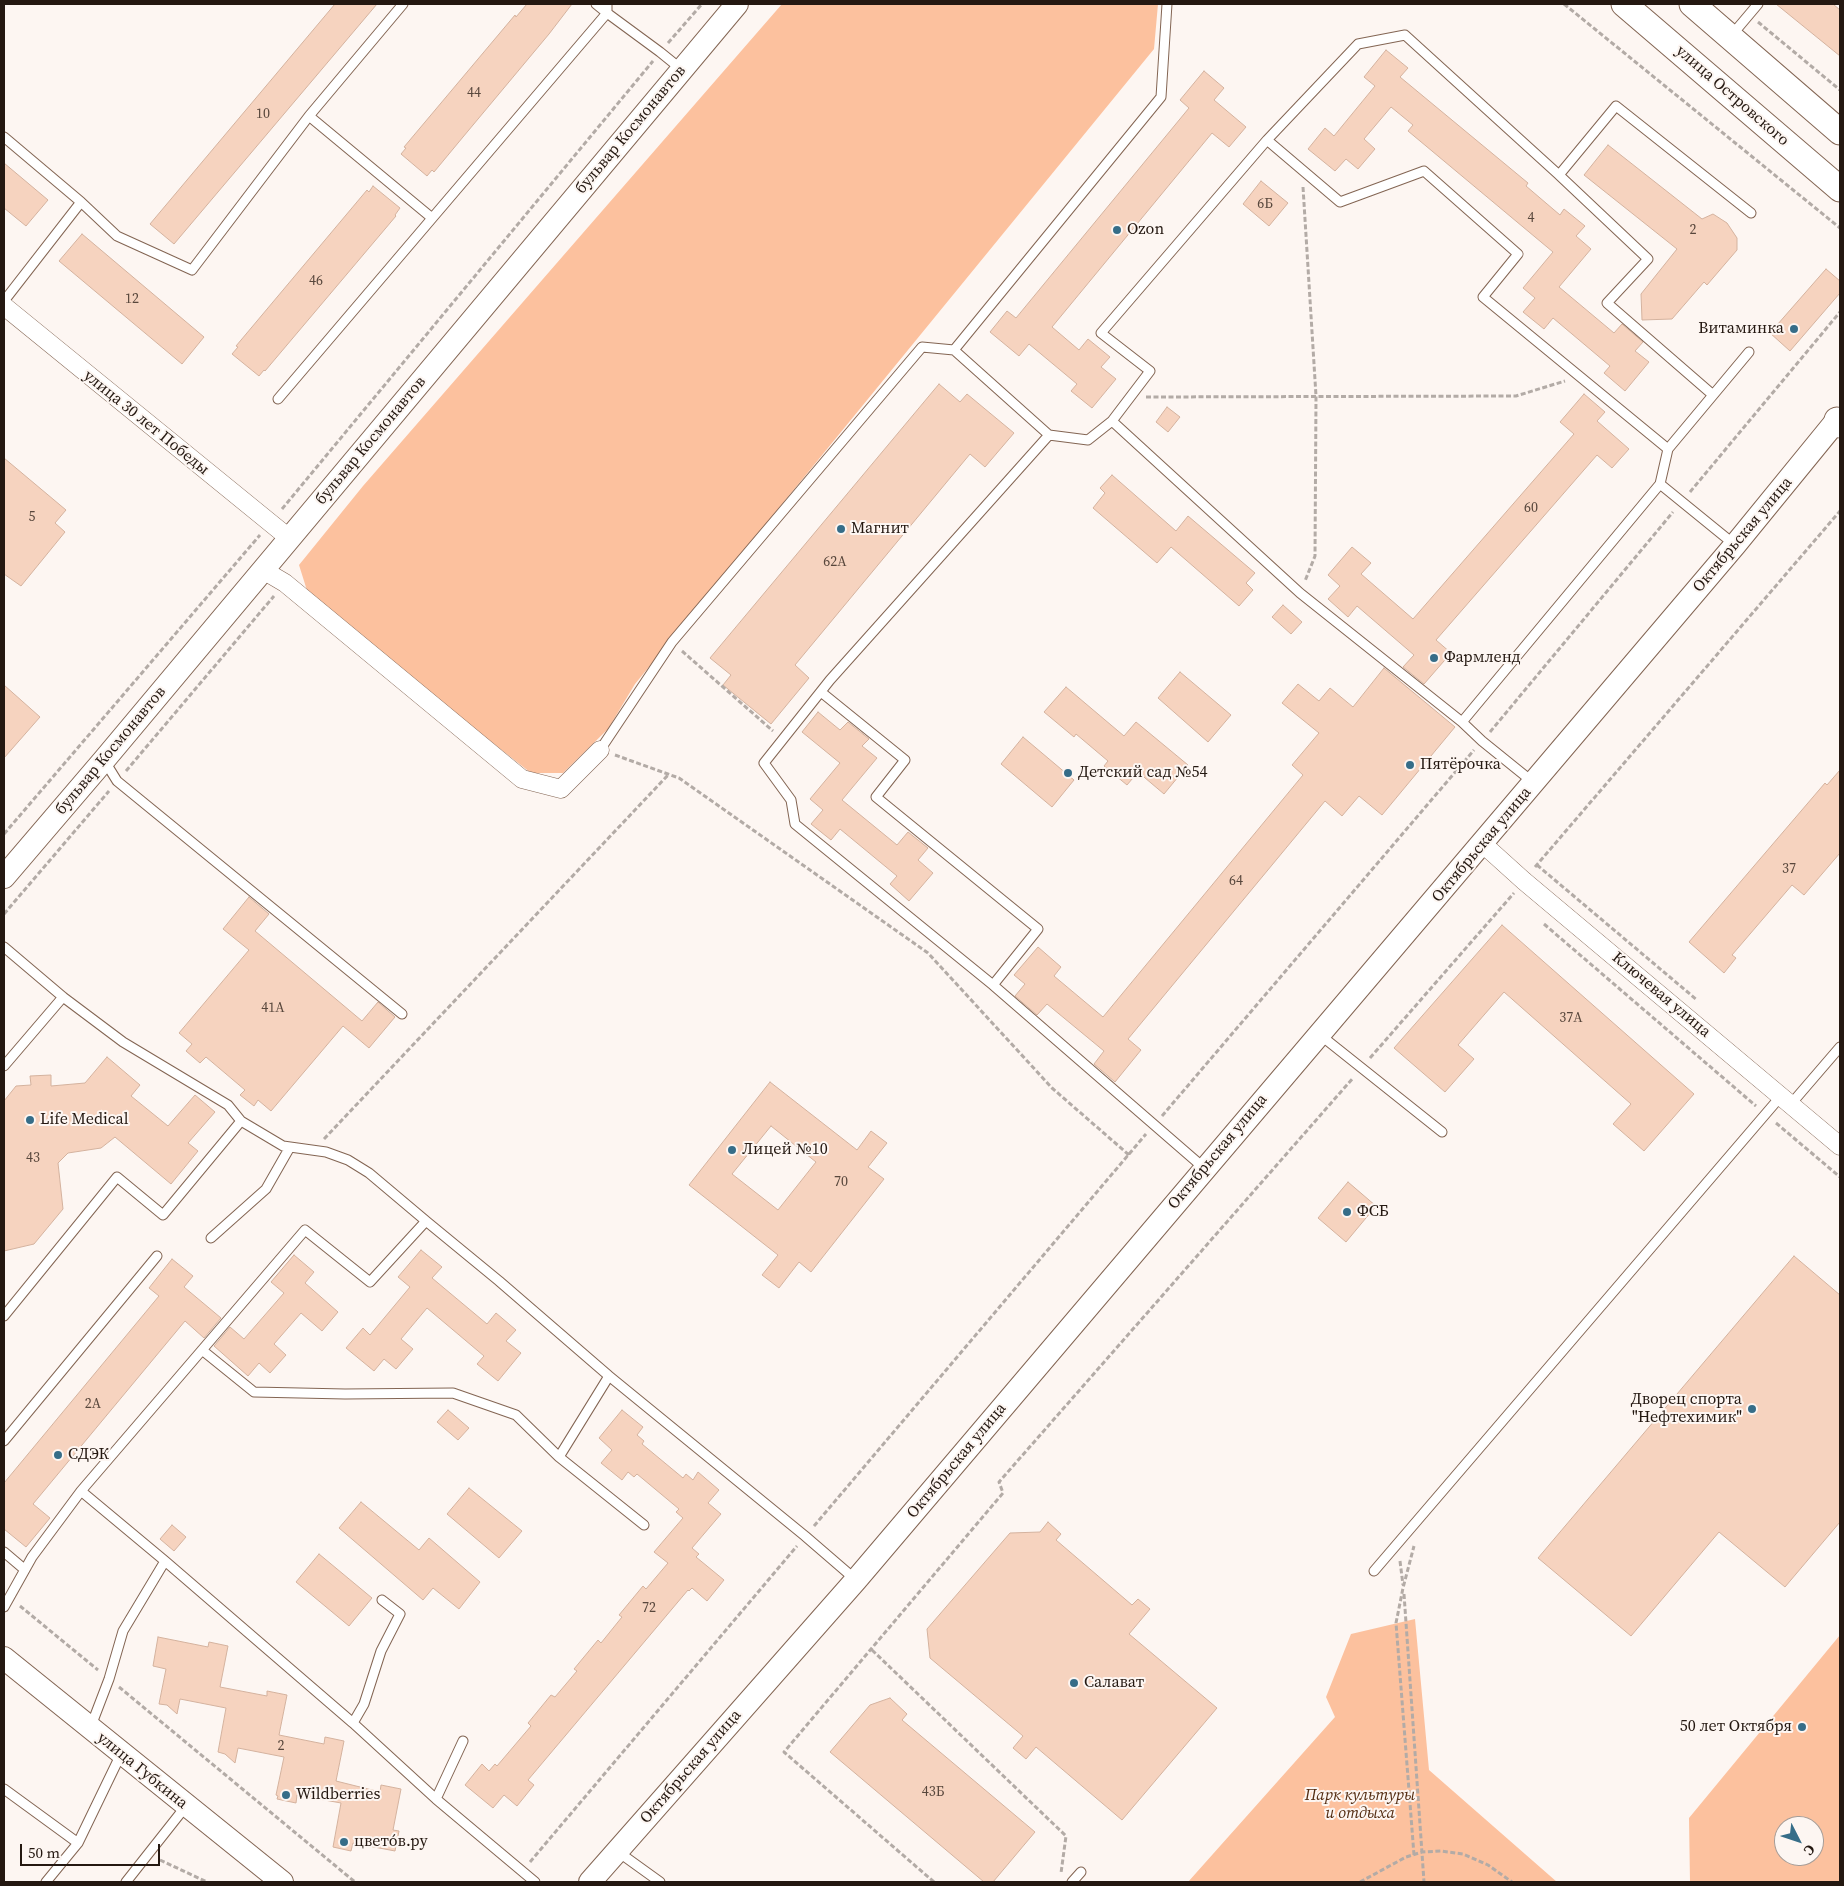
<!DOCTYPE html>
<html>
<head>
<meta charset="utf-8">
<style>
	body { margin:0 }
	#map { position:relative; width:1844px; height:1886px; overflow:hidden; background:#fdf6f2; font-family:"Source Serif 4",serif }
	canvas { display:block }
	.frame { position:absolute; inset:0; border:5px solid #241811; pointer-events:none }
	.north { position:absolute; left:1774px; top:1816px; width:50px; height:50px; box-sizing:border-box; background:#fdf6f2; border:1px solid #a69d98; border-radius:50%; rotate:131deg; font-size:14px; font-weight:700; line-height:20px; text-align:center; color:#241811 }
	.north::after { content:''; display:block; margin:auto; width:18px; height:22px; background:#366d88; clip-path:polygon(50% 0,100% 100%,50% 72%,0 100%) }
	.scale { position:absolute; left:20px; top:1844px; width:140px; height:22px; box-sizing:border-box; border:2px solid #241811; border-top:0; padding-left:6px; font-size:15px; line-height:18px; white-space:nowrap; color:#241811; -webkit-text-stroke:4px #fdf6f2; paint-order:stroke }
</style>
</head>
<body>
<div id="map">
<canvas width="1844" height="1886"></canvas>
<div class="frame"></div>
<div class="north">С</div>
<div class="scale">50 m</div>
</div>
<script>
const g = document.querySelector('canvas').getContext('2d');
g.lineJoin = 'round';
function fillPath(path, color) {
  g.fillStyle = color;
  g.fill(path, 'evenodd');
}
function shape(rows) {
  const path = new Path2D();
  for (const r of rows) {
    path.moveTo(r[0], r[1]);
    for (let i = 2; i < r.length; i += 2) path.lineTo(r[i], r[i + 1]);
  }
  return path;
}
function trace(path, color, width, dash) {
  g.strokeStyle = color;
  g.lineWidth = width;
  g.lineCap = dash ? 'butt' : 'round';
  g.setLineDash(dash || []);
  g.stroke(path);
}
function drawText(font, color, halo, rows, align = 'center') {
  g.font = font + ' "Source Serif 4",serif';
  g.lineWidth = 4;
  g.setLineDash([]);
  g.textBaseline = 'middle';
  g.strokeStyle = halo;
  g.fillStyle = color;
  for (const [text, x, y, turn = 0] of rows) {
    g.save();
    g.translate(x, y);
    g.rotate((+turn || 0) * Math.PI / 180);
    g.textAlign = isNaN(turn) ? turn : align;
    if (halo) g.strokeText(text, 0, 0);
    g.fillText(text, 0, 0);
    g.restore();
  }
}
const green = shape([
	[782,4,1158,4,1154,49,635,684,608,729,563,773,531,773,310,600,299,565,363,486],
	[1415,1619,1429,1770,1557,1882,1188,1882,1335,1717,1326,1697,1351,1634],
	[1840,1635,1840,1882,1690,1882,1689,1818],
	[1784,1826,1814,1826,1814,1856,1784,1856]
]);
const building = shape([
	[335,4,377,4,174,244,150,224,335,4],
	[527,4,572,4,549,34,463,137,434,172,432,170,427,176,401,154,406,148,404,147,515,15,516,17,527,4],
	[1776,4,1833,4,1840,10,1840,56,1776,4],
	[1386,50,1408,68,1400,77,1528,183,1526,186,1560,215,1564,209,1585,226,1576,236,1591,249,1559,287,1614,333,1622,324,1643,342,1635,351,1649,362,1625,391,1604,373,1610,366,1553,318,1544,329,1523,312,1535,298,1523,288,1553,252,1408,131,1413,125,1391,107,1364,139,1375,149,1358,169,1346,159,1335,171,1308,149,1325,128,1334,136,1375,86,1364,77,1386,50],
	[1204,71,1224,88,1214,100,1246,127,1229,147,1212,133,1052,327,1079,350,1088,339,1110,357,1101,367,1116,379,1092,408,1071,391,1077,384,1029,344,1019,356,990,332,1007,311,1016,318,1189,108,1180,100,1204,71],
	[1608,145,1702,219,1713,214,1727,223,1737,238,1737,250,1707,285,1704,282,1672,319,1642,320,1641,294,1677,249,1584,175,1608,145],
	[4,163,48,200,26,226,4,208,4,163],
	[1261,181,1288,203,1269,226,1243,204,1261,181],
	[373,186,400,208,395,215,396,216,265,371,264,370,259,376,232,354,238,347,236,346,367,190,369,192,373,186],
	[82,234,204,337,182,364,59,261,82,234],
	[1826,269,1840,281,1840,293,1790,351,1770,333,1826,269],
	[939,384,960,402,967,394,1014,433,985,467,970,454,795,665,809,678,771,724,723,685,731,675,710,658,939,384],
	[1584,394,1605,412,1597,421,1629,449,1612,468,1597,455,1436,640,1451,653,1424,684,1403,667,1414,655,1357,606,1348,617,1328,599,1340,586,1328,575,1352,547,1371,563,1361,574,1413,619,1574,434,1560,422,1584,394],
	[1167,407,1180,417,1168,432,1156,422,1167,407],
	[4,458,66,510,55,523,65,532,21,586,4,574,4,458],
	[1112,475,1176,531,1188,516,1255,573,1246,583,1253,590,1239,606,1171,547,1157,563,1093,508,1105,493,1100,488,1112,475],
	[1283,605,1302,622,1291,634,1272,617,1283,605],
	[1384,668,1455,727,1382,815,1359,796,1342,816,1325,801,1128,1039,1141,1050,1115,1082,1094,1064,1104,1051,1047,1004,1037,1015,1015,996,1025,984,1014,975,1038,947,1061,967,1054,976,1103,1017,1303,775,1292,765,1319,733,1282,703,1298,684,1319,701,1330,688,1353,707,1384,668],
	[1180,672,1231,715,1208,742,1158,698,1180,672],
	[4,685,40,717,4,758,4,685],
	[1066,687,1124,736,1136,722,1188,765,1164,794,1138,772,1127,785,1104,766,1108,761,1076,734,1074,737,1044,712,1066,687],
	[818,712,840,730,848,722,869,739,862,746,877,758,842,800,897,845,908,832,928,848,918,860,933,873,909,901,890,884,897,876,840,829,831,840,811,824,823,810,810,799,840,763,802,732,818,712],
	[1023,737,1074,780,1052,807,1001,764,1023,737],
	[1840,770,1840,853,1804,895,1792,885,1732,955,1736,958,1724,973,1689,942,1825,783,1827,785,1840,770],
	[249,897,269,914,255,931,362,1021,378,1002,395,1017,369,1048,343,1026,271,1111,258,1100,254,1106,240,1095,245,1090,206,1057,200,1063,186,1051,192,1044,179,1033,249,950,223,929,249,897],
	[1502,925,1694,1094,1644,1151,1613,1124,1631,1104,1504,992,1458,1045,1474,1059,1445,1092,1394,1048,1502,925],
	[107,1057,140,1085,131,1096,168,1126,195,1095,215,1112,188,1143,198,1151,171,1184,115,1137,101,1148,68,1153,58,1163,63,1209,34,1244,4,1251,4,1101,16,1086,31,1085,30,1076,51,1075,51,1086,85,1083,107,1057],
	[770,1082,857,1150,871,1131,887,1143,868,1167,884,1179,811,1272,799,1262,779,1288,762,1275,778,1255,689,1185,770,1082],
	[771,1126,816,1162,778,1210,732,1174,771,1126],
	[1348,1182,1376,1206,1346,1242,1318,1218,1348,1182],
	[421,1250,442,1267,432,1278,487,1324,496,1313,516,1330,506,1341,521,1353,498,1381,477,1364,484,1356,427,1308,401,1339,413,1349,396,1369,384,1359,374,1371,346,1348,363,1328,370,1335,410,1287,398,1277,421,1250],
	[294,1255,314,1272,305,1283,338,1312,322,1331,301,1313,274,1344,286,1355,270,1373,259,1363,248,1376,214,1346,230,1327,244,1339,284,1293,271,1282,294,1255],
	[1794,1256,1840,1295,1840,1522,1785,1587,1719,1532,1631,1636,1538,1558,1794,1256],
	[172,1259,193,1276,184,1287,221,1318,204,1338,185,1321,33,1504,50,1518,26,1547,4,1529,4,1483,159,1296,149,1288,172,1259],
	[448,1410,469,1428,458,1440,437,1422,448,1410],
	[622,1410,643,1427,637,1435,644,1441,642,1444,683,1478,686,1474,693,1480,698,1472,719,1490,708,1503,721,1514,692,1548,699,1554,696,1557,724,1580,707,1601,692,1588,689,1591,688,1590,528,1780,534,1785,517,1806,504,1795,493,1808,465,1785,482,1764,489,1771,495,1764,497,1766,531,1726,528,1723,551,1695,555,1697,577,1671,574,1669,598,1640,601,1643,622,1617,619,1615,643,1586,646,1589,668,1563,654,1552,683,1518,676,1512,679,1509,637,1474,634,1477,628,1472,622,1480,601,1463,612,1450,599,1438,622,1410],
	[469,1488,522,1531,499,1558,447,1514,469,1488],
	[361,1502,419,1550,429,1538,480,1582,459,1609,433,1588,423,1600,339,1528,361,1502],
	[1048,1522,1061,1534,1056,1540,1132,1605,1138,1599,1150,1609,1129,1634,1217,1708,1122,1820,1036,1747,1026,1759,1013,1748,1023,1736,930,1658,927,1629,1010,1533,1040,1532,1048,1522],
	[172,1525,186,1537,174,1551,160,1539,172,1525],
	[319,1554,372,1598,349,1626,296,1582,319,1554],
	[158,1637,208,1647,209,1642,228,1646,220,1687,267,1696,267,1691,287,1695,279,1735,324,1744,325,1737,344,1741,336,1781,380,1792,381,1785,401,1789,393,1830,399,1831,395,1851,353,1843,351,1851,333,1847,341,1803,297,1795,296,1803,277,1799,278,1796,276,1795,284,1757,238,1748,235,1763,225,1754,218,1752,226,1708,180,1699,177,1714,167,1705,159,1704,166,1669,153,1666,158,1637],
	[890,1698,907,1714,902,1720,1035,1832,993,1882,984,1882,830,1752,870,1705,890,1698]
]);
const path = shape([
	[1564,4,1840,228],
	[1758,22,1840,90],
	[668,43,702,4],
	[1303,187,1316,396,1315,556,1305,581],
	[1146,397,1516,396,1565,381],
	[1690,492,1840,312],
	[282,509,653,61],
	[682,651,773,731],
	[1490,732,1673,512],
	[615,755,679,778,928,953,1052,1088,1129,1155],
	[126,771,274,596],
	[4,834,260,535],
	[1537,865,1697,1000],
	[1535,867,1840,511],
	[4,914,109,791],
	[1544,924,1756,1106],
	[1370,1058,1514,893],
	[1162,1116,1474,750],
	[1776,1123,1840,1177],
	[324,1139,669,774],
	[814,1526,1146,1134],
	[1400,1561,1403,1585],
	[1404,1594,1424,1882],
	[20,1606,98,1670],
	[872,1650,1066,1836,1061,1873],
	[119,1687,355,1882],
	[1414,1855,1396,1623,1403,1588,1414,1546],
	[160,1860,207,1882],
	[530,1862,797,1546],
	[934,1882,784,1752,1003,1493,999,1482,1353,1078],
	[1360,1882,1406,1857,1422,1852,1441,1851,1463,1854,1488,1865,1512,1882]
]);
const service = shape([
	[596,4,607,13,607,4],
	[1731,36,1758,4],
	[309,116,432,218],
	[4,137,81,202,117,236,192,270,309,116,403,4],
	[1559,175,1648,259,1607,303,1713,395],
	[4,301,81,202],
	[954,350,1049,435,1088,440,1112,421,1300,593,1462,722,1482,741,1534,783],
	[278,399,607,13,660,52,681,69],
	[1112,421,1150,371,1101,333,1267,140],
	[1049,435,830,680,764,763,791,800,795,824,993,985,1204,1168],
	[1668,449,1483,297,1518,254,1424,171,1340,202,1267,140,1358,44,1405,35,1559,175,1616,106,1751,213],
	[1660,484,1735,545],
	[821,692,905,760,876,797,1038,929,993,985],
	[1462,722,1660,484,1668,449,1749,352],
	[600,750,672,642,922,347,954,350,1161,97,1167,4],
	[104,760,117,781,402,1014],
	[4,947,63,997,123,1042,228,1105,241,1121,283,1146,326,1152,348,1160,369,1173,426,1221],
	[1319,1034,1442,1132],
	[4,1066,63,997],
	[1791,1104,1840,1047],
	[211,1238,266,1189,290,1147],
	[4,1316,117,1177,163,1215,241,1121],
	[202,1350,254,1392,345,1394,453,1393,516,1415,559,1457,644,1525],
	[4,1441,157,1256],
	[559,1457,609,1376],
	[81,1491,165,1561,353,1723,436,1799,535,1882],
	[4,1552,24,1569],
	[1374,1571,1781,1096],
	[4,1607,32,1557,81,1491,305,1230,370,1282,426,1221,499,1281,609,1376,805,1536,856,1580],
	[353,1723,364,1704,381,1651,400,1614,382,1600],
	[91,1726,109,1679,123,1631,165,1561],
	[4,1789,78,1843,121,1754],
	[436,1799,463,1741],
	[617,1851,660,1882],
	[46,1882,78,1843],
	[126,1882,186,1806],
	[1072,1882,1081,1872]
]);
const minor = shape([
	[4,306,289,538],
	[263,570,285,583,522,779,561,789,600,750],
	[1483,844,1524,881,1840,1146]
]);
const tertiary = shape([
	[4,877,104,760,737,4],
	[4,1658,282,1882],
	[590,1882,856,1580,1735,545,1837,420]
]);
const secondary = shape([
	[1624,4,1840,189],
	[1692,4,1840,132],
	[1837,420,1840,425]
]);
const markers = [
	[1117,230,5,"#366d88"],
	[1794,329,5,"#366d88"],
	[841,529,5,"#366d88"],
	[1434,658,5,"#366d88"],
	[1410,765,5,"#366d88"],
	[1068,773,5,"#366d88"],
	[30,1120,5,"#366d88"],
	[732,1150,5,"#366d88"],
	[1347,1212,5,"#366d88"],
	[1752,1409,5,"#366d88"],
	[58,1455,5,"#366d88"],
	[1074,1683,5,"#366d88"],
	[1802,1727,5,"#366d88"],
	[286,1795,5,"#366d88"],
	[344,1842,5,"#366d88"]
];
const numberNames = [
	["44",474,93],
	["10",263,114],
	["6Б",1265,204],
	["4",1531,218],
	["2",1693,230],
	["46",316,281],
	["12",132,299],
	["60",1531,508],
	["5",32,517],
	["62А",835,562],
	["37",1789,869],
	["64",1236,881],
	["41А",273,1008],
	["37А",1571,1018],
	["43",33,1158],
	["70",841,1182],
	["2А",93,1404],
	["72",649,1608],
	["2",281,1746],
	["43Б",933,1792]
];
const streetNames = [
	["улица Островского",1732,96,41],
	["бульвар Космонавтов",631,130,-50],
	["улица 30 лет Победы",146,423,39],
	["бульвар Космонавтов",371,441,-50],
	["Октябрьская улица",1743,535,-50],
	["бульвар Космонавтов",111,751,-50],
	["Октябрьская улица",1482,845,-50],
	["Ключевая улица",1661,995,40],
	["Октябрьская улица",1218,1152,-50],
	["Октябрьская улица",957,1461,-50],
	["Октябрьская улица",691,1767,-49],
	["улица Губкина",142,1771,39]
];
const poiNames = [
	["Ozon",1127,230],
	["Витаминка",1784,329,"right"],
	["Магнит",851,529],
	["Фармленд",1444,658],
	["Пятёрочка",1420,765],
	["Детский сад №54",1078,773],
	["Life Medical",40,1120],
	["Лицей №10",742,1150],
	["ФСБ",1357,1212],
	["Дворец спорта",1742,1400,"right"],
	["\"Нефтехимик\"",1742,1418,"right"],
	["СДЭК",68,1455],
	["Салават",1084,1683],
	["50 лет Октября",1792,1727,"right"],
	["Wildberries",296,1795],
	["цвето́в.ру",354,1842]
];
const parkNames = [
	["Парк культуры",1360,1796],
	["и отдыха",1360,1814]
];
fillPath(green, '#fcc19e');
fillPath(building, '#f6d3bf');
trace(building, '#d4b29e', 1);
trace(service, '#836553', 11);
trace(minor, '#836553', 19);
trace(tertiary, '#836553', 24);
trace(secondary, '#836553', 27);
trace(path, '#b3aba6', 3, [5, 2.5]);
trace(service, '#fff', 9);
trace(minor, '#fff', 18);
trace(tertiary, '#fff', 22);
trace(secondary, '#fff', 25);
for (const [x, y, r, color] of markers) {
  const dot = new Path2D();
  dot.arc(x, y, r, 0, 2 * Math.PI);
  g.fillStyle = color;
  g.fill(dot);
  trace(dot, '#fdf6f2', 2);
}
drawText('14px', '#58473c', null, numberNames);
drawText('16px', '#241811', '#fdf6f2', streetNames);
drawText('16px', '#241811', '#fdf6f2', poiNames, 'left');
drawText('italic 16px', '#532b10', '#fdf6f2', parkNames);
</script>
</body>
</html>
